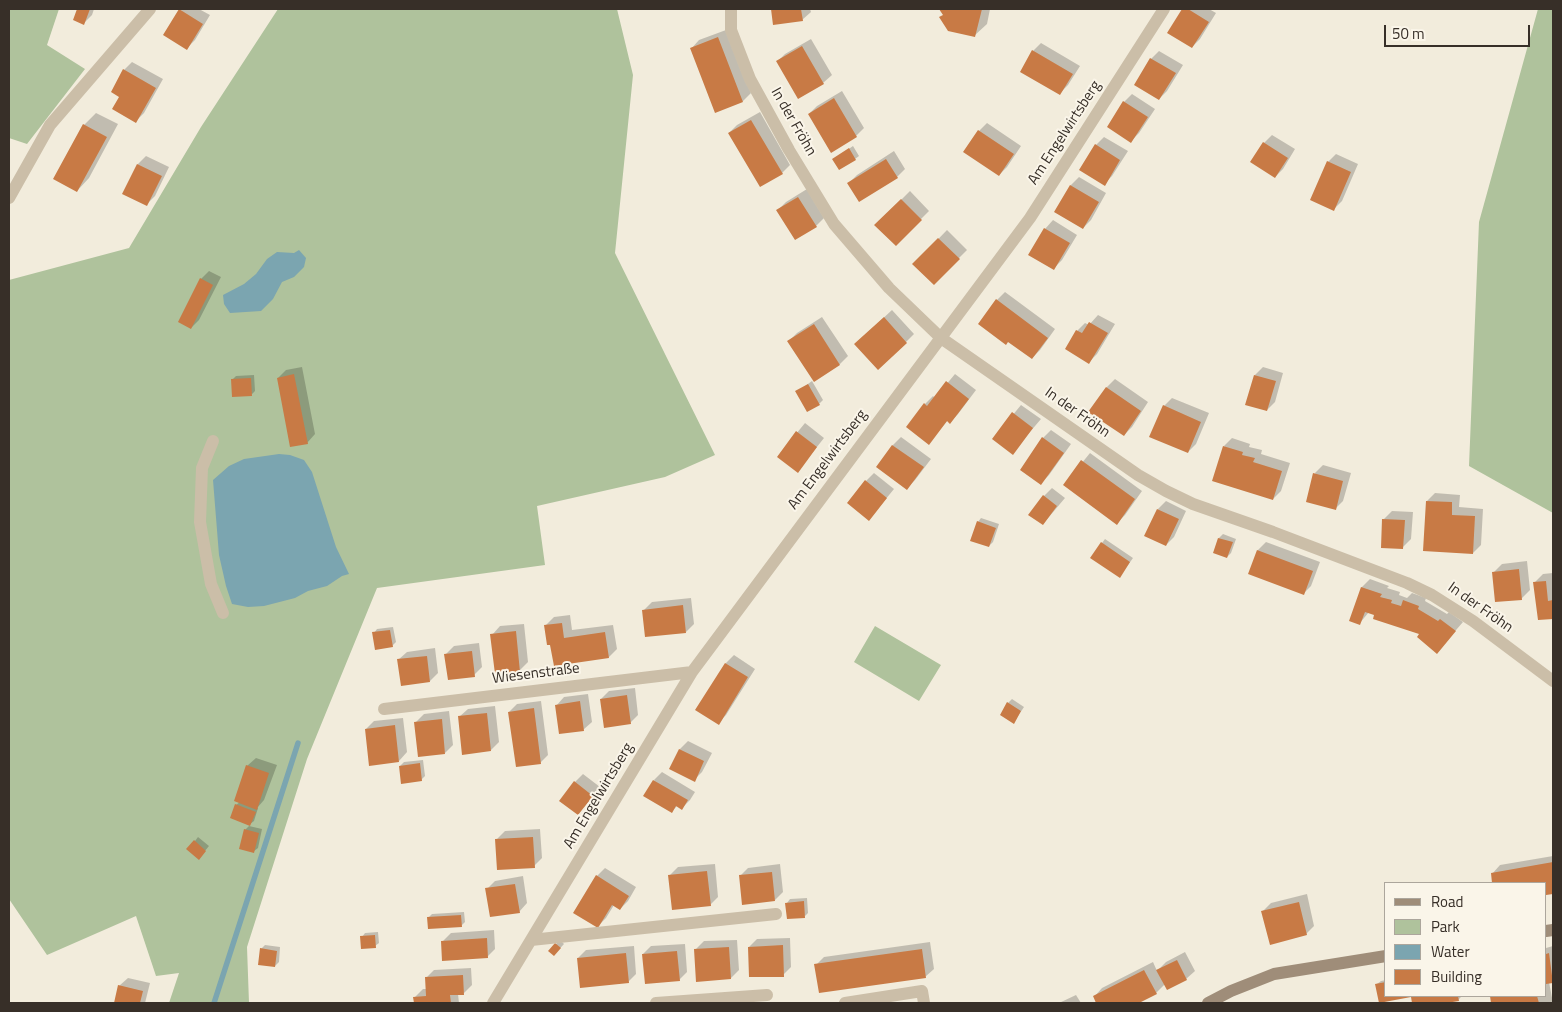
<!DOCTYPE html>
<html>
<head>
<meta charset="utf-8">
<style>
	body { margin:0 }
	#map { position:relative; width:1562px; height:1012px; overflow:hidden; background:#f2ecdc; font-family:"Titillium Web",sans-serif }
	canvas { display:block }
	.frame { position:absolute; inset:0; border:10px solid #372f28; pointer-events:none }
	.legend { position:absolute; left:1384px; top:882px; width:162px; height:115px; box-sizing:border-box; background:#faf5e9; border:1px solid #aca69c; margin:0; padding:6px 9px; list-style:none; font-size:15px; color:#372f28 }
	.legend li { display:flex; align-items:center; gap:10px; height:25px }
	.legend b { width:25px; border:1px solid #aca69c }
	.scale { position:absolute; left:1384px; top:25px; width:146px; height:22px; box-sizing:border-box; border:2px solid #372f28; border-top:0; padding-left:6px; font-size:15px; line-height:18px; white-space:nowrap; color:#372f28; -webkit-text-stroke:4px #faf5e9; paint-order:stroke }
</style>
</head>
<body>
<div id="map">
<canvas width="1562" height="1012"></canvas>
<div class="frame"></div>
<ul class="legend">
<li><b style="height:6px;background:#9f8d79"></b>Road</li>
<li><b style="height:14px;background:#afc29c"></b>Park</li>
<li><b style="height:14px;background:#7ba5b0"></b>Water</li>
<li><b style="height:14px;background:#c87a45"></b>Building</li>
</ul>
<div class="scale">50 m</div>
</div>
<script>
const g = document.querySelector('canvas').getContext('2d');
g.lineJoin = 'round';
function fillPath(path, color) {
  g.fillStyle = color;
  g.fill(path, 'evenodd');
}
function shape(rows) {
  const path = new Path2D();
  for (const r of rows) {
    path.moveTo(r[0], r[1]);
    for (let i = 2; i < r.length; i += 2) path.lineTo(r[i], r[i + 1]);
  }
  return path;
}
function trace(path, color, width, dash) {
  g.strokeStyle = color;
  g.lineWidth = width;
  g.lineCap = dash ? 'butt' : 'round';
  g.setLineDash(dash || []);
  g.stroke(path);
}
function drawText(font, color, halo, rows, align = 'center') {
  g.font = font + ' "Titillium Web",sans-serif';
  g.lineWidth = 4;
  g.setLineDash([]);
  g.textBaseline = 'middle';
  g.strokeStyle = halo;
  g.fillStyle = color;
  for (const [text, x, y, turn = 0] of rows) {
    g.save();
    g.translate(x, y);
    g.rotate((+turn || 0) * Math.PI / 180);
    g.textAlign = isNaN(turn) ? turn : align;
    if (halo) g.strokeText(text, 0, 0);
    g.fillText(text, 0, 0);
    g.restore();
  }
}
const green = shape([
	[9,9,59,9,47,45,85,69,27,144,9,138],
	[278,9,617,9,633,75,615,253,715,455,665,477,537,506,545,565,377,588,307,759,247,947,249,1003,169,1003,179,973,156,976,136,916,47,955,9,899,9,280,129,248,201,127],
	[1538,9,1553,9,1553,513,1469,466,1479,222],
	[875,626,941,665,919,701,854,662]
]);
const water = shape([
	[299,250,306,258,304,267,294,277,282,282,273,299,261,311,230,313,224,304,223,295,244,284,256,274,267,259,277,252,294,253],
	[279,454,290,455,304,460,312,472,336,547,349,574,342,576,327,586,308,591,295,598,264,606,248,607,232,604,226,586,219,555,213,480,229,466,244,459]
]);
const shadow = shape([
	[78,9,94,9,92,15,84,23,74,19],
	[181,9,199,9,210,15,195,40,187,48],
	[772,9,810,9,811,12,802,20,774,24],
	[940,9,990,9,987,24,974,36,944,14],
	[1183,9,1209,9,1216,13,1200,39,1192,47,1169,32],
	[726,30,751,93,743,101,716,112,691,49,699,40],
	[811,39,832,75,823,83,777,62,785,54],
	[1041,43,1080,66,1068,85,1060,93,1033,51],
	[1159,51,1183,65,1167,91,1159,99,1151,59],
	[132,62,163,79,144,113,136,121,124,70],
	[842,91,864,128,856,136,809,114,817,106],
	[1132,94,1155,109,1139,133,1131,141,1124,102],
	[760,112,790,165,782,173,729,133,737,125],
	[96,113,118,124,89,178,77,191,84,125],
	[987,123,1021,146,1007,167,999,175,979,131],
	[1272,135,1295,149,1283,169,1275,177,1264,143],
	[1104,137,1128,151,1112,176,1104,184,1096,145],
	[853,146,859,156,855,159,834,159],
	[894,151,905,169,897,177,849,183,857,175],
	[1336,154,1358,164,1342,201,1334,209,1328,162],
	[146,156,169,167,155,196,147,204,124,194,138,164],
	[1079,177,1106,193,1091,220,1083,228,1055,212,1071,185],
	[807,189,824,218,816,226,795,239,778,210,786,202],
	[910,191,929,211,896,244,876,225],
	[1053,220,1077,235,1062,260,1053,269,1030,254,1045,229],
	[947,230,967,250,934,283,914,264],
	[209,271,221,277,199,320,191,328,201,279],
	[1005,292,1055,329,1040,350,1032,358,1009,341,980,324,997,300],
	[892,310,914,334,906,342,864,336],
	[1098,315,1115,324,1097,354,1089,362,1077,331,1085,323,1089,325],
	[822,317,848,356,840,364,814,380,789,341,797,333],
	[302,367,315,434,307,443,278,378,286,370],
	[1263,367,1283,373,1275,402,1267,410,1255,375],
	[955,374,976,390,958,414,950,422,948,420,929,443,925,404,933,396,935,398],
	[254,375,255,391,252,394,232,380,236,376],
	[1115,379,1148,402,1132,427,1124,435,1090,412,1107,387],
	[812,381,823,400,819,404,797,392],
	[1172,398,1209,413,1196,444,1188,452,1164,406],
	[1021,405,1041,419,1012,453,993,439],
	[805,423,824,438,798,471,778,456],
	[1051,430,1071,444,1049,475,1041,483,1043,438],
	[901,437,931,459,915,480,907,488,878,467,893,445],
	[1232,438,1250,444,1249,447,1262,450,1261,454,1290,463,1281,491,1273,499,1224,446],
	[1090,453,1142,491,1125,515,1117,523,1064,485],
	[1323,465,1351,473,1343,501,1335,509,1315,473],
	[874,473,894,489,876,511,866,481],
	[1052,488,1065,498,1043,524,1044,496],
	[1435,493,1460,495,1459,507,1483,509,1481,545,1473,553,1427,501],
	[1166,501,1186,511,1174,537,1166,545,1158,509],
	[1392,511,1413,512,1411,539,1403,547,1384,519],
	[981,518,999,524,993,542,989,546,978,522],
	[1223,534,1236,539,1231,553,1227,557,1214,552,1219,538],
	[1105,539,1133,558,1123,572,1102,543],
	[1266,542,1320,562,1311,586,1303,594,1249,573,1258,550],
	[1527,561,1530,590,1521,599,1494,572,1502,564],
	[1553,573,1553,617,1539,619,1534,583,1543,574],
	[1370,579,1389,586,1387,588,1400,592,1399,595,1407,598,1412,593,1426,598,1425,601,1447,614,1449,612,1463,622,1437,652,1421,633,1375,614,1369,612,1359,624,1350,620,1362,587],
	[691,598,694,624,686,632,644,610,652,602],
	[570,615,572,630,613,625,617,649,609,657,555,665,546,625,554,617],
	[524,624,528,662,520,670,496,673,492,635,500,626],
	[393,627,396,642,392,646,374,633,377,629],
	[479,643,482,667,474,675,446,654,454,646],
	[435,648,438,673,430,681,398,660,407,652],
	[734,655,755,669,726,715,718,723,697,710,726,663],
	[635,688,638,715,630,723,601,699,609,691],
	[588,694,592,722,583,730,556,706,564,697],
	[1012,699,1024,707,1014,722,1008,703],
	[541,701,548,755,540,763,509,712,517,704],
	[495,706,499,742,491,750,459,717,468,709],
	[449,711,453,745,445,753,416,722,424,714],
	[403,718,407,752,399,761,366,729,374,721],
	[688,741,712,753,702,772,694,780,670,768,680,749],
	[256,758,277,765,264,800,257,808,258,808,254,821,250,824,236,805,240,802,247,766],
	[423,760,425,776,421,780,400,766,404,762],
	[662,772,695,792,690,800,682,808,677,806,672,811,654,780],
	[583,774,600,787,578,814,575,782],
	[249,826,262,829,258,848,254,851,245,830],
	[540,829,542,858,534,866,497,839,505,831],
	[198,837,209,846,199,858,195,841],
	[1553,856,1553,893,1546,894,1546,883,1494,883,1492,874,1500,865],
	[715,864,718,897,710,905,670,875,678,867],
	[780,864,783,892,775,900,740,876,748,868],
	[605,868,636,887,628,901,620,909,614,905,606,918,598,926,597,876],
	[523,876,527,903,519,912,487,889,495,881],
	[1307,894,1314,926,1306,934,1263,911,1271,903],
	[807,898,808,913,805,916,787,903,790,899],
	[464,912,465,922,461,926,428,918,432,914],
	[494,930,495,949,487,957,443,941,451,933],
	[378,932,379,943,375,946,362,937,365,933],
	[790,938,791,967,783,975,749,947,757,939],
	[560,940,564,944,554,955,549,951],
	[737,940,739,970,731,978,696,949,704,941],
	[930,942,934,969,925,977,816,965,824,957],
	[685,944,687,972,679,980,643,954,651,946],
	[265,945,280,947,279,962,275,966,261,949],
	[634,946,636,974,628,982,578,958,586,950],
	[1553,946,1553,982,1549,982,1553,1003,1492,1003,1491,996,1546,996,1546,948],
	[1185,952,1195,971,1186,979,1165,984,1156,993,1137,1003,1098,1003,1094,997,1102,988,1153,962,1157,971,1166,962],
	[471,968,472,985,464,993,458,994,459,1003,415,1003,415,997,423,989,427,989,426,978,434,970],
	[128,978,150,983,145,1003,115,1003,119,986],
	[1386,980,1386,996,1410,996,1380,1002,1377,984,1381,981],
	[1076,995,1081,1003,1059,1003],
	[1412,996,1462,996,1458,1000,1439,1003,1413,1003]
]);
const stream = shape([
	[214,1003,298,743]
]);
const building = shape([
	[77,9,90,9,84,25,73,20],
	[179,9,203,24,187,50,163,35],
	[771,9,801,9,803,21,773,25],
	[939,9,982,9,975,37,948,31,939,17,943,15],
	[1182,9,1188,9,1209,22,1192,48,1167,33],
	[718,37,743,102,715,113,690,48],
	[802,46,824,84,798,99,776,61],
	[1032,50,1073,74,1060,95,1020,72],
	[1150,58,1176,73,1159,100,1134,85],
	[123,69,156,88,136,123,112,109,119,97,111,92],
	[834,98,857,137,831,153,808,114],
	[1123,101,1148,117,1131,143,1107,127],
	[751,120,783,174,760,187,728,133],
	[83,124,107,137,77,192,53,179],
	[978,130,1014,154,999,176,963,152],
	[1263,142,1288,158,1275,178,1250,162],
	[1095,144,1120,160,1105,186,1079,170],
	[849,148,856,160,839,170,832,159],
	[886,159,898,178,859,202,847,183],
	[1327,161,1351,172,1334,211,1310,200],
	[137,164,162,176,147,206,122,194],
	[1070,185,1099,202,1083,229,1054,212],
	[798,197,817,227,795,240,776,210],
	[901,199,922,220,896,246,874,225],
	[1044,228,1070,243,1054,270,1028,255],
	[938,238,960,259,934,285,912,264],
	[200,278,213,285,191,329,178,322],
	[996,299,1048,338,1032,359,1008,342,1006,345,978,324],
	[884,317,907,343,878,370,854,344],
	[1089,322,1108,333,1089,364,1065,349,1076,330,1082,333],
	[814,324,840,365,814,382,787,341],
	[294,374,308,444,290,447,277,378],
	[1254,375,1276,381,1267,411,1245,405],
	[251,378,252,396,232,397,231,379],
	[946,381,969,399,950,424,947,421,929,445,906,427,924,403,927,406],
	[808,384,820,405,807,412,795,391],
	[1106,387,1141,411,1124,436,1088,412],
	[1163,405,1201,422,1188,453,1149,437],
	[1012,412,1033,428,1013,455,992,439],
	[796,431,817,447,798,473,777,457],
	[1042,437,1064,453,1041,485,1020,470],
	[892,445,924,467,907,490,876,467],
	[1223,446,1243,452,1242,455,1255,458,1253,462,1282,471,1273,500,1212,481],
	[1081,460,1135,499,1117,525,1063,485],
	[1313,473,1343,481,1336,510,1306,502],
	[865,480,887,498,869,521,847,503],
	[1043,495,1057,506,1043,525,1028,515],
	[1426,501,1452,502,1452,515,1475,516,1473,554,1423,551],
	[1157,509,1179,519,1166,546,1144,536],
	[1382,519,1405,520,1403,549,1381,548],
	[977,521,996,528,989,547,970,541],
	[1218,538,1233,542,1227,558,1213,553],
	[1101,542,1130,562,1120,578,1090,558],
	[1257,550,1313,571,1304,595,1248,574],
	[1519,569,1522,600,1495,602,1492,572],
	[1546,581,1548,601,1553,600,1553,619,1538,620,1533,582],
	[1361,587,1382,594,1380,597,1392,600,1391,603,1401,606,1403,600,1419,606,1418,609,1438,621,1440,619,1456,631,1437,654,1417,637,1419,634,1373,619,1374,615,1365,612,1360,625,1349,621],
	[683,605,686,633,645,637,642,610],
	[562,623,564,638,605,632,609,658,554,666,550,645,547,645,544,625],
	[390,630,393,647,375,650,372,632],
	[516,631,520,672,495,674,490,634],
	[472,651,475,677,448,680,444,654],
	[427,656,430,682,401,686,397,659],
	[725,663,748,677,719,725,695,710],
	[627,695,631,724,604,728,600,699],
	[580,701,584,731,559,734,555,705],
	[1007,702,1021,711,1014,724,1000,715],
	[534,708,541,764,516,767,508,712],
	[487,713,491,751,462,755,458,716],
	[442,719,445,754,418,757,414,722],
	[395,725,399,762,369,766,365,729],
	[679,749,704,761,695,782,669,769],
	[420,763,422,781,401,784,399,766],
	[246,765,269,773,257,810,234,801],
	[653,780,688,800,682,810,676,806,672,813,643,796],
	[574,781,593,796,578,815,559,801],
	[235,804,256,812,250,826,230,818],
	[244,829,259,833,254,853,239,849],
	[533,837,535,868,497,870,495,839],
	[194,840,206,851,199,860,186,849],
	[1553,862,1553,894,1546,895,1546,883,1492,883,1491,873],
	[707,871,711,906,672,910,668,875],
	[772,872,775,901,742,905,739,875],
	[596,875,629,896,620,910,612,905,598,928,573,913],
	[515,884,520,913,490,917,485,888],
	[804,901,805,918,787,919,785,903],
	[1299,902,1307,935,1270,945,1261,911],
	[461,915,462,927,428,929,427,917],
	[375,935,376,948,361,949,360,936],
	[487,938,488,958,442,961,441,941],
	[555,943,561,948,554,956,548,951],
	[783,945,784,977,749,977,748,947],
	[729,947,731,979,696,982,694,949],
	[260,948,277,951,275,967,258,965],
	[922,949,926,978,819,993,814,964],
	[677,951,680,981,645,984,642,954],
	[626,953,629,983,580,988,577,958],
	[1549,953,1553,983,1546,984,1546,954],
	[1177,960,1187,980,1167,990,1156,970],
	[1144,970,1157,994,1139,1003,1096,1003,1093,996],
	[463,975,464,995,450,995,451,1003,414,1003,413,997,426,996,425,977],
	[1386,982,1386,996,1458,996,1459,1001,1446,1003,1412,1003,1411,997,1379,1003,1375,984],
	[118,985,143,991,140,1003,114,1003],
	[1490,996,1537,996,1539,1003,1491,1003]
]);
const street = shape([
	[731,9,731,30,750,79,789,150,834,224,889,288,941,338,1138,475,1166,491,1193,504,1273,532,1407,583,1432,595,1473,621,1553,681],
	[9,198,50,125,150,9],
	[213,441,202,468,200,522,211,584,223,613],
	[384,709,692,672],
	[531,940,776,914],
	[493,1003,692,672,1030,218,1164,9],
	[656,1003,767,995],
	[845,1003,922,991,924,1003]
]);
const secondary = shape([
	[1546,931,1553,930],
	[1208,1003,1231,991,1274,974,1386,956]
]);
const streetNames = [
	["In der Fröhn",793,122,60],
	["Am Engelwirtsberg",1065,133,-57],
	["In der Fröhn",1077,413,35],
	["Am Engelwirtsberg",828,460,-53],
	["In der Fröhn",1480,608,35],
	["Wiesenstraße",536,674,-7],
	["Am Engelwirtsberg",599,796,-59]
];
fillPath(green, '#afc29c');
fillPath(water, '#7ba5b0');
fillPath(shadow, '#0003');
trace(stream, '#7ba5b0', 5.5);
fillPath(building, '#c87a45');
trace(street, '#cbbea8', 12);
trace(secondary, '#9f8d79', 12);
drawText('15px', '#372f28', '#faf5e9', streetNames);
</script>
</body>
</html>
